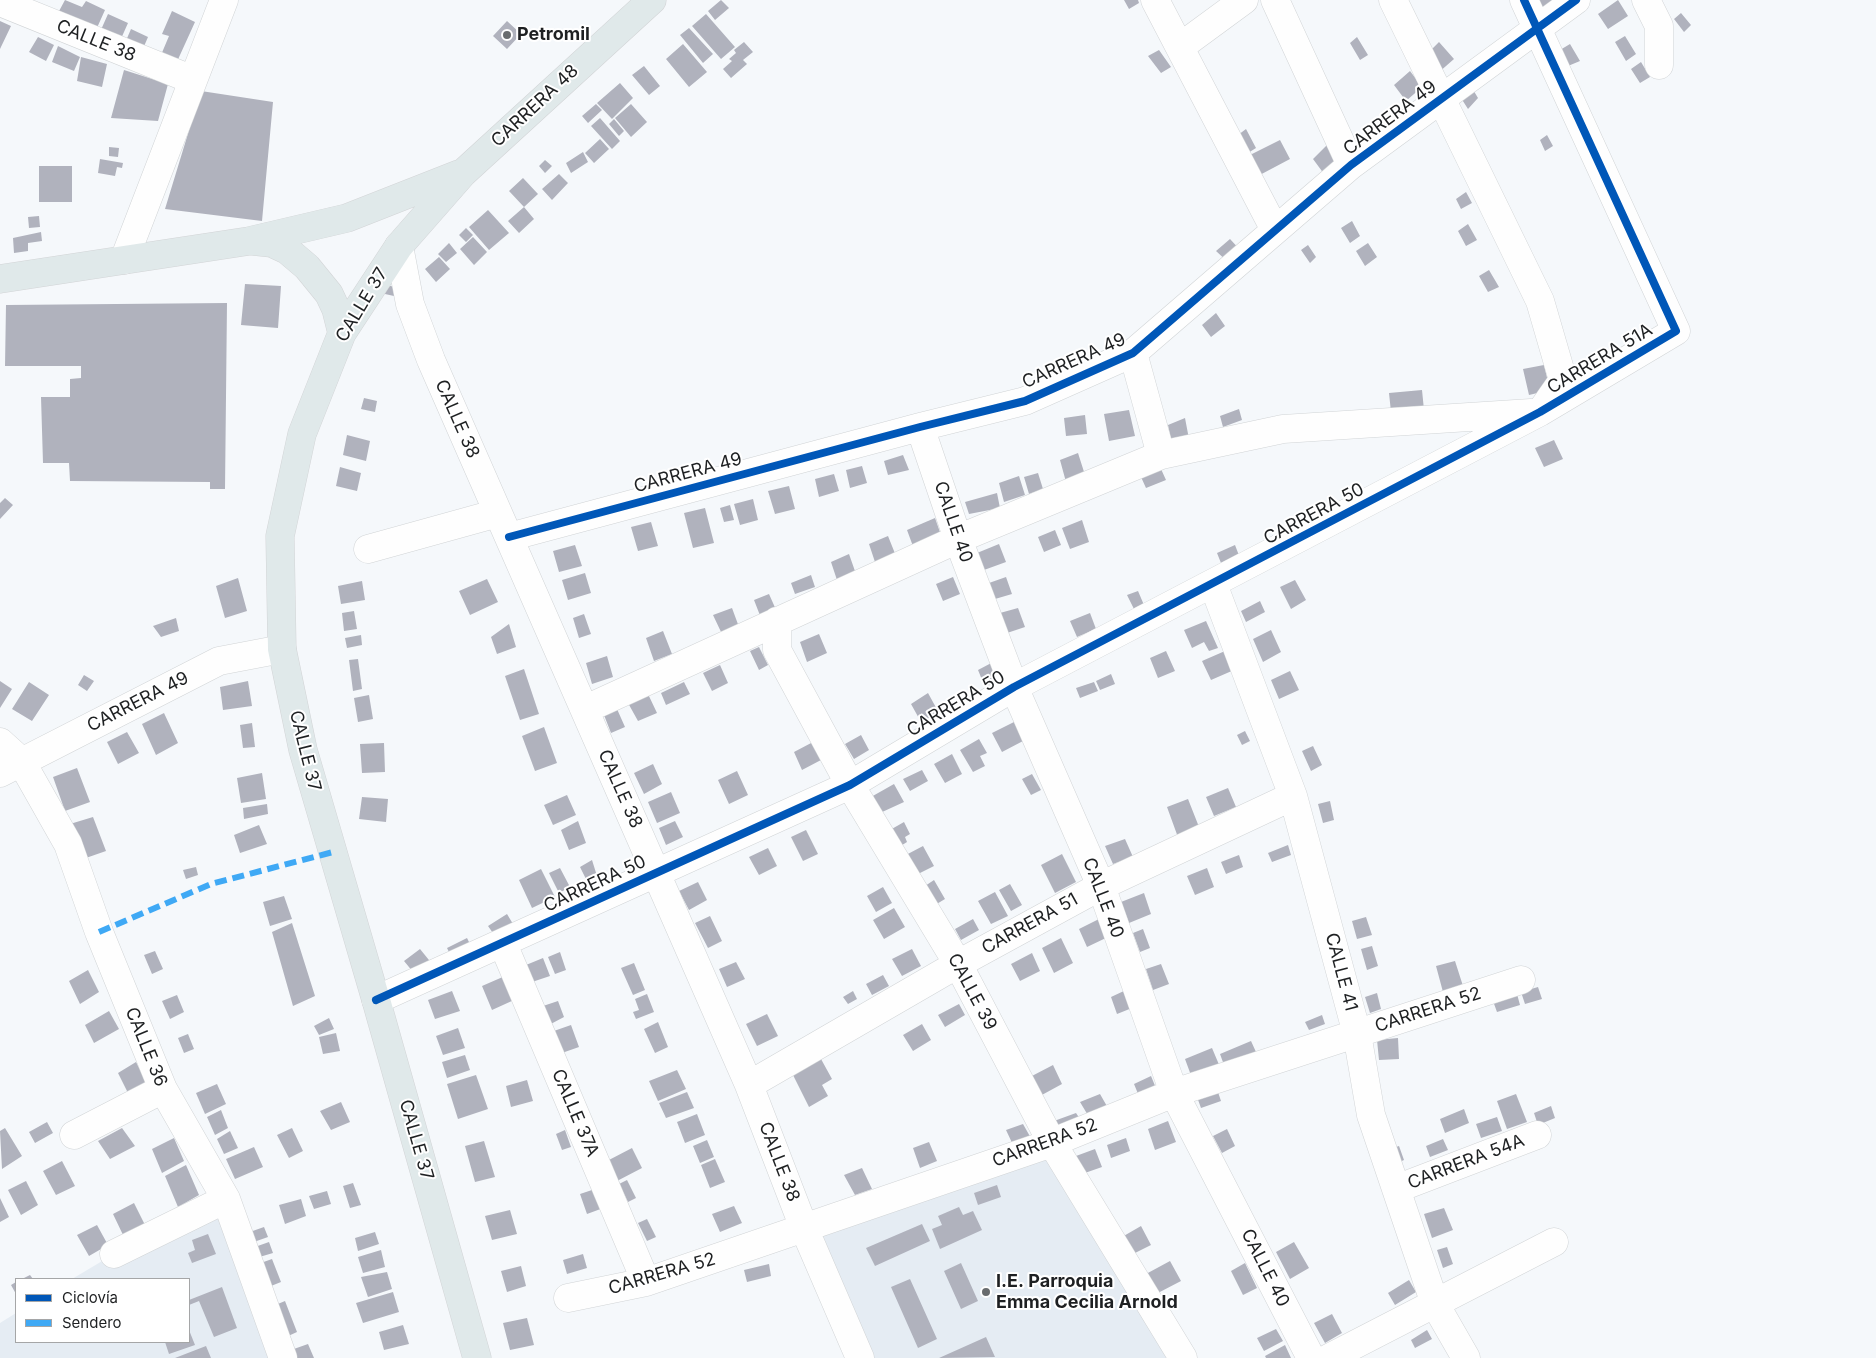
<!DOCTYPE html>
<html>
<head>
<meta charset="utf-8">
<style>
	body { margin:0 }
	#map { position:relative; width:1876px; height:1358px; overflow:hidden; background:#f5f8fb; font-family:Inter,sans-serif }
	canvas { display:block }
	.legend { position:absolute; left:15px; top:1278px; width:175px; height:65px; box-sizing:border-box; background:#fff; border:1px solid #a5a6a7; margin:0; padding:6px 9px; list-style:none; font-size:15px; color:#1e2022 }
	.legend li { display:flex; align-items:center; gap:10px; height:25px }
	.legend b { width:25px; border:1px solid #a5a6a7 }
</style>
</head>
<body>
<div id="map">
<canvas width="1876" height="1358"></canvas>
<ul class="legend">
<li><b style="height:6px;background:#0057b8"></b>Ciclovía</li>
<li><b style="height:6px;background:#3fa9f5"></b>Sendero</li>
</ul>
</div>
<script>
const g = document.querySelector('canvas').getContext('2d');
g.lineJoin = 'round';
function fillPath(path, color) {
  g.fillStyle = color;
  g.fill(path, 'evenodd');
}
function shape(rows) {
  const path = new Path2D();
  for (const r of rows) {
    path.moveTo(r[0], r[1]);
    for (let i = 2; i < r.length; i += 2) path.lineTo(r[i], r[i + 1]);
  }
  return path;
}
function trace(path, color, width, dash) {
  g.strokeStyle = color;
  g.lineWidth = width;
  g.lineCap = dash ? 'butt' : 'round';
  g.setLineDash(dash || []);
  g.stroke(path);
}
function drawText(font, color, halo, rows, align = 'center') {
  g.font = font + ' Inter,sans-serif';
  g.lineWidth = 4;
  g.setLineDash([]);
  g.textBaseline = 'middle';
  g.strokeStyle = halo;
  g.fillStyle = color;
  for (const [text, x, y, turn = 0] of rows) {
    g.save();
    g.translate(x, y);
    g.rotate((+turn || 0) * Math.PI / 180);
    g.textAlign = isNaN(turn) ? turn : align;
    if (halo) g.strokeText(text, 0, 0);
    g.fillText(text, 0, 0);
    g.restore();
  }
}
const built = shape([
	[1046,1145,1177,1358,861,1358,810,1226],
	[226,1199,283,1358,0,1358,0,1323,16,1313,16,1342,189,1342,189,1279,72,1279,114,1254]
]);
const building = shape([
	[65,0,82,7,86,1,105,10,96,30,58,13],
	[721,0,729,8,715,20,708,11],
	[1124,0,1138,0,1139,3,1129,9],
	[1535,0,1557,0,1541,12],
	[1618,0,1628,16,1608,29,1598,14],
	[172,11,195,22,175,66,161,55,169,36,162,34],
	[1681,13,1691,25,1684,32,1674,19],
	[108,14,128,23,120,41,100,32],
	[706,14,735,47,721,59,692,26],
	[0,21,11,26,0,49],
	[507,21,521,34,507,49,493,36],
	[689,28,713,54,703,63,680,35],
	[131,29,148,37,142,51,125,43],
	[1625,36,1636,54,1626,61,1615,42],
	[38,37,54,45,46,61,29,52],
	[1357,37,1368,55,1360,60,1350,43],
	[744,42,753,52,743,60,747,64,731,78,723,69,732,61,729,59,736,53,734,50],
	[1439,42,1454,59,1438,73,1424,57],
	[683,44,707,72,689,87,666,59],
	[1570,44,1580,61,1568,66,1560,50],
	[58,46,80,57,74,71,52,62],
	[1159,50,1171,67,1161,73,1148,56],
	[81,57,107,64,102,87,77,81],
	[1641,62,1650,77,1640,83,1631,69],
	[644,66,660,86,649,95,632,75],
	[124,70,168,84,158,121,111,118],
	[1410,71,1422,87,1406,101,1394,85],
	[620,83,633,98,612,119,597,103],
	[1472,88,1478,98,1468,109,1461,98],
	[201,91,273,102,262,221,165,209],
	[596,104,602,110,588,123,582,116],
	[631,104,647,122,631,137,615,118],
	[600,118,620,141,612,149,591,126],
	[614,119,624,131,619,136,609,124],
	[1246,129,1256,148,1248,153,1238,135],
	[1547,135,1553,146,1545,151,1540,140],
	[600,139,609,149,594,163,585,153],
	[1280,140,1290,159,1256,177,1246,157],
	[1327,145,1341,163,1327,178,1313,159],
	[109,147,119,148,118,157,109,156],
	[583,152,588,162,571,173,566,163],
	[100,159,123,163,122,168,117,167,115,176,98,173],
	[545,160,552,166,545,173,539,166],
	[39,166,72,166,72,202,39,202],
	[559,174,568,183,552,200,542,189],
	[523,178,538,194,524,207,509,191],
	[1466,192,1472,203,1461,209,1456,199],
	[524,207,534,219,519,233,508,221],
	[488,210,509,233,489,250,469,227],
	[39,216,40,227,29,228,28,217],
	[1352,221,1360,236,1350,243,1341,228],
	[1468,224,1477,240,1466,246,1458,231],
	[466,228,473,235,466,242,459,235],
	[41,232,42,241,28,243,28,251,14,253,13,238],
	[473,237,487,252,474,265,460,249],
	[1230,239,1243,253,1230,264,1216,251],
	[449,243,457,253,446,262,438,254],
	[1368,243,1377,257,1365,266,1356,251],
	[1308,245,1316,257,1310,263,1301,250],
	[439,257,450,269,436,282,425,269],
	[1489,270,1499,287,1488,292,1479,276],
	[245,284,281,286,278,328,241,325],
	[386,285,395,287,394,296,385,294],
	[227,303,225,489,210,489,210,482,70,481,69,463,43,463,41,397,70,397,70,379,81,378,81,366,5,366,6,305],
	[1216,313,1225,326,1211,337,1202,325],
	[1544,365,1550,390,1529,395,1523,369],
	[1422,390,1424,410,1391,412,1389,393],
	[364,398,377,401,375,412,361,409],
	[1239,409,1242,420,1223,427,1220,416],
	[1129,410,1135,436,1109,441,1104,414],
	[1085,415,1087,434,1066,436,1064,418],
	[1185,418,1189,439,1172,445,1168,425],
	[347,435,370,441,366,461,343,455],
	[1554,440,1563,459,1544,467,1535,448],
	[1078,453,1085,475,1066,482,1060,460],
	[903,455,909,470,888,475,884,461],
	[862,466,867,483,850,488,846,470],
	[340,467,361,473,357,491,336,486],
	[1161,469,1166,480,1146,488,1141,477],
	[1038,473,1043,489,1029,494,1024,477],
	[834,474,839,491,819,497,815,479],
	[1019,476,1025,495,1004,502,999,483],
	[789,486,795,509,775,514,768,491],
	[997,493,1000,508,969,514,965,502],
	[5,498,13,505,0,519,0,503],
	[753,499,758,520,740,525,734,504],
	[730,505,734,520,724,522,720,508],
	[705,508,714,543,693,548,684,513],
	[935,518,942,538,914,549,907,530],
	[1082,520,1089,542,1070,549,1062,528],
	[651,522,658,546,638,551,631,527],
	[1055,530,1061,545,1044,552,1038,537],
	[888,536,896,556,876,565,869,544],
	[999,544,1006,562,984,570,977,553],
	[575,545,582,566,559,572,553,551],
	[1235,545,1243,566,1225,573,1217,553],
	[849,554,856,574,838,583,831,562],
	[585,573,591,593,568,600,562,580],
	[811,575,815,587,795,594,791,583],
	[953,577,960,594,943,601,936,584],
	[1006,577,1012,594,995,599,989,583],
	[238,578,247,611,225,618,216,586],
	[487,579,498,602,470,615,459,591],
	[1295,580,1306,600,1291,609,1280,587],
	[362,581,365,600,341,604,338,586],
	[1138,591,1144,605,1134,609,1127,595],
	[769,594,777,612,761,618,754,600],
	[1260,601,1265,612,1246,622,1241,611],
	[732,608,739,627,722,634,713,615],
	[1018,608,1025,627,1007,633,1000,613],
	[354,611,357,629,344,631,342,613],
	[1090,613,1096,629,1077,637,1070,621],
	[584,614,591,634,579,638,573,618],
	[176,618,179,631,161,637,153,626],
	[1206,621,1218,648,1209,651,1204,642,1192,648,1184,630],
	[509,624,516,647,497,654,491,637],
	[1271,630,1281,652,1263,662,1253,639],
	[663,631,672,654,654,661,646,638],
	[819,634,827,653,807,662,800,642],
	[361,635,362,645,347,648,345,638],
	[759,647,768,665,759,670,750,651],
	[1166,651,1175,671,1158,678,1150,658],
	[1225,651,1234,670,1211,680,1202,661],
	[607,656,613,677,592,684,586,663],
	[358,659,362,689,353,691,349,660],
	[997,660,1004,677,985,687,978,670],
	[720,665,728,683,712,691,703,673],
	[524,669,539,714,520,720,505,676],
	[1290,671,1299,690,1279,699,1271,680],
	[1111,674,1115,684,1100,690,1096,681],
	[84,675,94,681,87,691,78,685],
	[0,681,12,689,0,708],
	[248,681,252,706,223,710,220,687],
	[29,682,49,695,32,721,12,709],
	[684,682,690,694,666,705,661,693],
	[1094,682,1098,691,1080,698,1076,688],
	[928,693,939,713,921,722,911,704],
	[648,694,657,713,638,721,628,703],
	[369,695,373,719,358,722,354,698],
	[617,709,625,727,611,733,604,715],
	[164,713,178,743,156,755,142,724],
	[1014,722,1023,741,1002,752,992,733],
	[252,723,255,747,243,748,240,725],
	[544,727,557,763,535,771,522,736],
	[1245,731,1250,741,1242,745,1237,735],
	[127,732,139,753,118,764,107,742],
	[861,735,869,750,854,759,845,744],
	[979,739,987,753,980,756,985,766,973,772,960,750],
	[813,742,821,760,802,770,794,752],
	[384,743,385,772,362,773,360,744],
	[1313,746,1322,765,1311,771,1302,751],
	[952,754,962,774,945,783,934,764],
	[653,764,662,784,644,794,634,773],
	[77,768,90,802,65,811,53,777],
	[922,770,928,781,910,791,903,779],
	[737,771,748,795,729,804,718,780],
	[262,773,266,799,241,803,237,778],
	[1032,774,1041,790,1031,795,1022,779],
	[894,784,904,802,880,813,871,797],
	[1228,788,1236,807,1214,816,1206,797],
	[671,792,680,813,657,823,648,802],
	[567,795,576,815,553,825,544,805],
	[362,797,388,799,386,822,359,819],
	[1188,799,1201,832,1179,840,1167,807],
	[1330,801,1334,820,1323,823,1318,804],
	[267,804,268,814,244,819,243,808],
	[93,817,106,851,83,859,70,824],
	[578,821,586,843,569,850,561,830],
	[675,821,683,837,666,845,659,828],
	[904,822,910,834,905,837,907,842,899,847,890,830],
	[259,825,267,844,240,853,234,835],
	[806,830,818,854,803,861,791,837],
	[1125,839,1133,857,1113,864,1105,846],
	[1288,845,1291,855,1272,862,1268,853],
	[923,846,934,866,914,876,904,856],
	[768,848,777,866,759,875,749,857],
	[1062,854,1076,882,1055,893,1041,865],
	[1239,855,1243,867,1226,874,1221,862],
	[592,860,597,876,587,881,580,867],
	[196,867,198,875,186,879,183,870],
	[560,868,570,887,559,893,549,873],
	[1207,868,1214,887,1195,895,1187,876],
	[541,869,555,897,532,908,519,880],
	[934,880,945,899,935,905,925,886],
	[698,882,707,900,689,910,679,891],
	[1010,884,1022,905,1011,911,999,890],
	[883,887,892,903,876,912,867,896],
	[995,892,1008,916,991,924,978,901],
	[1144,893,1151,914,1129,923,1121,902],
	[284,896,292,919,270,926,263,902],
	[894,908,905,927,884,939,873,920],
	[507,914,513,924,495,936,488,926],
	[710,916,722,941,708,948,695,923],
	[1366,917,1372,935,1357,939,1352,921],
	[1101,918,1108,937,1087,947,1079,929],
	[973,919,979,930,961,940,955,929],
	[292,923,315,996,293,1006,272,932],
	[1143,929,1150,948,1140,952,1133,933],
	[467,938,473,950,453,960,447,948],
	[1061,938,1073,963,1054,973,1042,948],
	[1372,946,1378,966,1367,970,1361,949],
	[420,949,433,965,418,978,404,961],
	[912,949,921,966,902,976,892,959],
	[155,951,163,969,152,974,144,955],
	[560,952,566,970,555,974,548,957],
	[1032,953,1040,971,1020,981,1011,964],
	[543,958,550,976,532,982,526,965],
	[1455,961,1463,986,1443,992,1436,966],
	[736,962,745,979,727,987,719,969],
	[634,963,645,990,633,995,621,968],
	[1161,964,1169,984,1153,990,1146,969],
	[88,970,99,992,80,1004,69,981],
	[883,975,889,986,872,995,866,984],
	[505,976,514,1000,492,1010,482,986],
	[1538,987,1542,999,1525,1004,1521,992],
	[1126,990,1132,1008,1117,1014,1111,997],
	[452,991,460,1011,435,1019,428,1000],
	[853,991,857,999,848,1004,843,997],
	[1377,993,1381,1009,1370,1013,1365,997],
	[647,994,654,1012,636,1019,633,1012,639,1010,635,999],
	[1517,994,1520,1005,1497,1012,1493,1001],
	[177,995,184,1012,170,1019,162,1001],
	[558,1001,564,1017,547,1026,540,1007],
	[959,1004,965,1015,945,1027,938,1015],
	[109,1011,119,1029,94,1043,85,1025],
	[767,1014,778,1036,757,1046,746,1024],
	[1322,1015,1325,1024,1309,1030,1305,1022],
	[329,1018,334,1029,319,1035,314,1026],
	[658,1022,668,1047,655,1053,644,1029],
	[922,1024,931,1040,913,1051,903,1035],
	[571,1025,579,1047,559,1054,551,1032],
	[458,1028,465,1048,443,1055,436,1036],
	[336,1033,340,1051,323,1054,319,1037],
	[188,1034,194,1049,184,1053,178,1038],
	[1398,1038,1399,1059,1379,1060,1377,1040],
	[1251,1041,1256,1052,1224,1065,1220,1054],
	[1212,1048,1220,1067,1192,1078,1185,1059],
	[465,1055,470,1070,447,1078,442,1062],
	[821,1059,832,1079,822,1085,828,1096,809,1107,793,1075],
	[136,1062,149,1087,130,1097,118,1073],
	[1053,1065,1062,1084,1040,1096,1030,1077],
	[677,1070,686,1089,658,1101,649,1081],
	[476,1075,488,1109,458,1119,447,1084],
	[1151,1076,1158,1093,1141,1101,1134,1084],
	[527,1080,533,1101,511,1107,506,1086],
	[217,1084,226,1104,205,1114,196,1093],
	[1217,1089,1221,1101,1201,1108,1197,1097],
	[687,1092,694,1108,666,1118,659,1103],
	[1100,1094,1112,1115,1092,1122,1080,1102],
	[1516,1094,1527,1122,1507,1129,1497,1101],
	[341,1102,350,1122,331,1130,320,1111],
	[1551,1106,1555,1118,1538,1125,1534,1113],
	[1464,1109,1469,1123,1445,1133,1440,1119],
	[221,1110,228,1128,215,1135,207,1117],
	[1076,1113,1084,1125,1060,1132,1054,1121],
	[697,1114,705,1135,685,1143,677,1122],
	[1497,1117,1502,1131,1481,1138,1476,1124],
	[1168,1121,1176,1142,1155,1150,1148,1129],
	[47,1122,53,1133,35,1143,29,1132],
	[1023,1124,1032,1140,1014,1147,1006,1130],
	[5,1128,22,1156,2,1169,0,1131],
	[122,1128,135,1146,110,1159,98,1141],
	[292,1128,303,1151,289,1158,277,1135],
	[1227,1129,1235,1146,1222,1153,1213,1136],
	[565,1130,571,1147,562,1150,556,1134],
	[230,1131,238,1148,224,1154,217,1139],
	[174,1138,184,1161,162,1173,152,1149],
	[1126,1138,1130,1151,1111,1158,1107,1145],
	[1443,1139,1448,1150,1430,1157,1426,1146],
	[707,1140,714,1157,700,1163,693,1146],
	[484,1141,495,1177,475,1182,465,1146],
	[929,1142,937,1161,920,1168,913,1148],
	[1399,1146,1404,1160,1395,1164,1390,1149],
	[254,1147,263,1167,235,1179,226,1159],
	[632,1148,642,1168,617,1181,607,1161],
	[1095,1149,1102,1167,1082,1174,1076,1156],
	[715,1159,725,1182,710,1188,701,1165],
	[62,1161,75,1186,56,1195,43,1171],
	[186,1165,199,1195,178,1207,165,1176],
	[862,1168,872,1189,855,1195,844,1175],
	[627,1180,636,1198,628,1202,619,1184],
	[26,1181,38,1205,21,1215,8,1190],
	[353,1183,361,1205,350,1208,343,1186],
	[997,1185,1001,1197,978,1205,974,1193],
	[598,1188,606,1207,587,1214,580,1194],
	[327,1191,331,1204,314,1209,309,1196],
	[0,1198,9,1217,0,1222],
	[301,1199,306,1216,285,1224,279,1205],
	[134,1203,145,1225,124,1237,113,1214],
	[734,1206,742,1223,720,1232,712,1214],
	[959,1207,963,1215,973,1211,982,1230,940,1249,932,1229,942,1225,938,1216],
	[1444,1208,1453,1230,1432,1238,1424,1214],
	[510,1210,517,1234,492,1240,485,1216],
	[647,1219,656,1237,647,1241,638,1223],
	[922,1224,930,1241,875,1266,866,1248],
	[97,1225,108,1245,89,1256,77,1235],
	[1141,1226,1151,1245,1131,1255,1122,1237],
	[264,1227,268,1237,251,1243,247,1233],
	[375,1232,379,1244,358,1251,355,1238],
	[208,1234,216,1254,192,1263,188,1253,195,1250,192,1240],
	[269,1242,273,1253,256,1258,252,1248],
	[1294,1242,1309,1268,1290,1279,1276,1252],
	[1447,1247,1453,1264,1443,1268,1437,1250],
	[381,1250,385,1267,363,1273,358,1257],
	[583,1254,587,1268,567,1274,563,1260],
	[272,1259,281,1282,266,1288,258,1264],
	[1170,1261,1181,1281,1156,1294,1146,1274],
	[961,1263,978,1301,961,1309,944,1271],
	[1245,1263,1257,1288,1243,1295,1231,1271],
	[769,1264,771,1276,747,1282,744,1270],
	[521,1266,526,1286,507,1292,501,1271],
	[387,1272,392,1289,368,1297,361,1277],
	[30,1275,33,1279,22,1279],
	[910,1279,937,1339,918,1348,891,1287],
	[1409,1280,1416,1292,1395,1305,1388,1293],
	[16,1282,16,1294,11,1285],
	[222,1287,237,1328,214,1337,199,1301,189,1305,189,1300],
	[393,1292,399,1312,363,1323,356,1303],
	[285,1301,297,1332,286,1337,273,1306],
	[1332,1314,1342,1333,1325,1343,1314,1323],
	[527,1318,534,1345,510,1350,503,1323],
	[403,1325,409,1344,384,1350,379,1332],
	[1276,1329,1283,1341,1264,1351,1257,1338],
	[189,1330,195,1345,169,1354,165,1342,189,1342],
	[1427,1330,1432,1339,1415,1348,1411,1340],
	[986,1337,995,1357,939,1358],
	[308,1344,314,1358,294,1358,291,1350],
	[1285,1345,1291,1358,1266,1358,1265,1356],
	[206,1346,211,1358,175,1358]
]);
const minor = shape([
	[1155,0,1275,230],
	[1275,0,1351,165],
	[1393,0,1540,301,1563,380,1544,407],
	[1646,0,1659,26,1659,65],
	[0,2,193,80],
	[1180,47,1244,0],
	[399,246,410,304,431,360,749,1085,804,1228,860,1358],
	[124,260,224,0],
	[1133,353,1161,455],
	[920,427,958,539,1014,687,1101,886,1174,1093,1311,1358],
	[509,537,920,427,1025,401,1133,353,1351,165,1576,0],
	[368,549,498,513],
	[1213,584,1293,796,1357,1034,1371,1115,1435,1304,1466,1358],
	[777,621,777,650,850,785,958,964,1052,1143,1183,1358],
	[586,709,958,539,1161,455,1283,429,1531,413],
	[0,742,21,761,68,844,99,932,163,1089,226,1199,283,1358],
	[0,773,219,661,282,649],
	[503,944,646,1282],
	[376,1000,850,785,1014,687,1540,412,1676,331,1524,0],
	[749,1085,958,964,1101,886,1293,796],
	[74,1135,163,1089],
	[1396,1189,1537,1135],
	[114,1254,226,1199],
	[568,1298,646,1282,1046,1145,1174,1093,1521,980],
	[1329,1358,1554,1242]
]);
const major = shape([
	[253,241,272,243,287,250,307,267,329,294,336,309,342,333],
	[0,279,249,241,347,218,459,174],
	[477,1358,376,1000,303,750,282,649,280,536,302,434,342,333,399,246,463,173,652,0]
]);
const quiet = shape([
	[99,932,211,884,333,852]
]);
const cycleway = shape([
	[509,537,920,427,1025,401,1133,353,1351,165,1576,0],
	[376,1000,850,785,1014,687,1540,412,1676,331,1524,0]
]);
const markers = [
	[507,35,5,"#696c6e"],
	[986,1292,5,"#696c6e"]
];
const poiNames = [
	["Petromil",517,35],
	["I.E. Parroquia",996,1282],
	["Emma Cecilia Arnold",996,1303]
];
const streetNames = [
	["CALLE 38",96,41,22],
	["CARRERA 48",535,106,-43],
	["CARRERA 49",1390,118,-37],
	["CALLE 37",362,305,-59],
	["CARRERA 51A",1600,359,-31],
	["CARRERA 49",1074,361,-24],
	["CALLE 38",457,419,66],
	["CARRERA 49",688,473,-15],
	["CARRERA 50",1314,514,-28],
	["CALLE 40",953,522,71],
	["CARRERA 49",138,702,-27],
	["CARRERA 50",956,704,-31],
	["CALLE 37",305,751,76],
	["CALLE 38",620,789,66],
	["CARRERA 50",595,884,-25],
	["CALLE 40",1103,898,69],
	["CARRERA 51",1030,924,-29],
	["CALLE 41",1341,972,75],
	["CALLE 39",972,992,62],
	["CARRERA 52",1428,1010,-18],
	["CALLE 36",146,1047,68],
	["CALLE 37A",575,1113,67],
	["CALLE 37",416,1140,74],
	["CARRERA 52",1045,1143,-20],
	["CALLE 38",779,1162,69],
	["CARRERA 54A",1466,1162,-21],
	["CALLE 40",1265,1268,63],
	["CARRERA 52",662,1274,-16]
];
fillPath(built, '#e5ecf3');
fillPath(building, '#b0b2bd');
trace(minor, '#d1d4d6', 29);
trace(major, '#d2d4d6', 29);
trace(minor, '#fefefe', 28);
trace(major, '#e0e9ea', 28);
trace(quiet, '#3fa9f5', 6, [12, 6]);
trace(cycleway, '#0057b8', 8);
for (const [x, y, r, color] of markers) {
  const dot = new Path2D();
  dot.arc(x, y, r, 0, 2 * Math.PI);
  g.fillStyle = color;
  g.fill(dot);
  trace(dot, '#fff', 2);
}
drawText('bold 18px', '#1e2022', '#fff', poiNames, 'left');
drawText('18px', '#1e2022', '#fff', streetNames);
</script>
</body>
</html>
